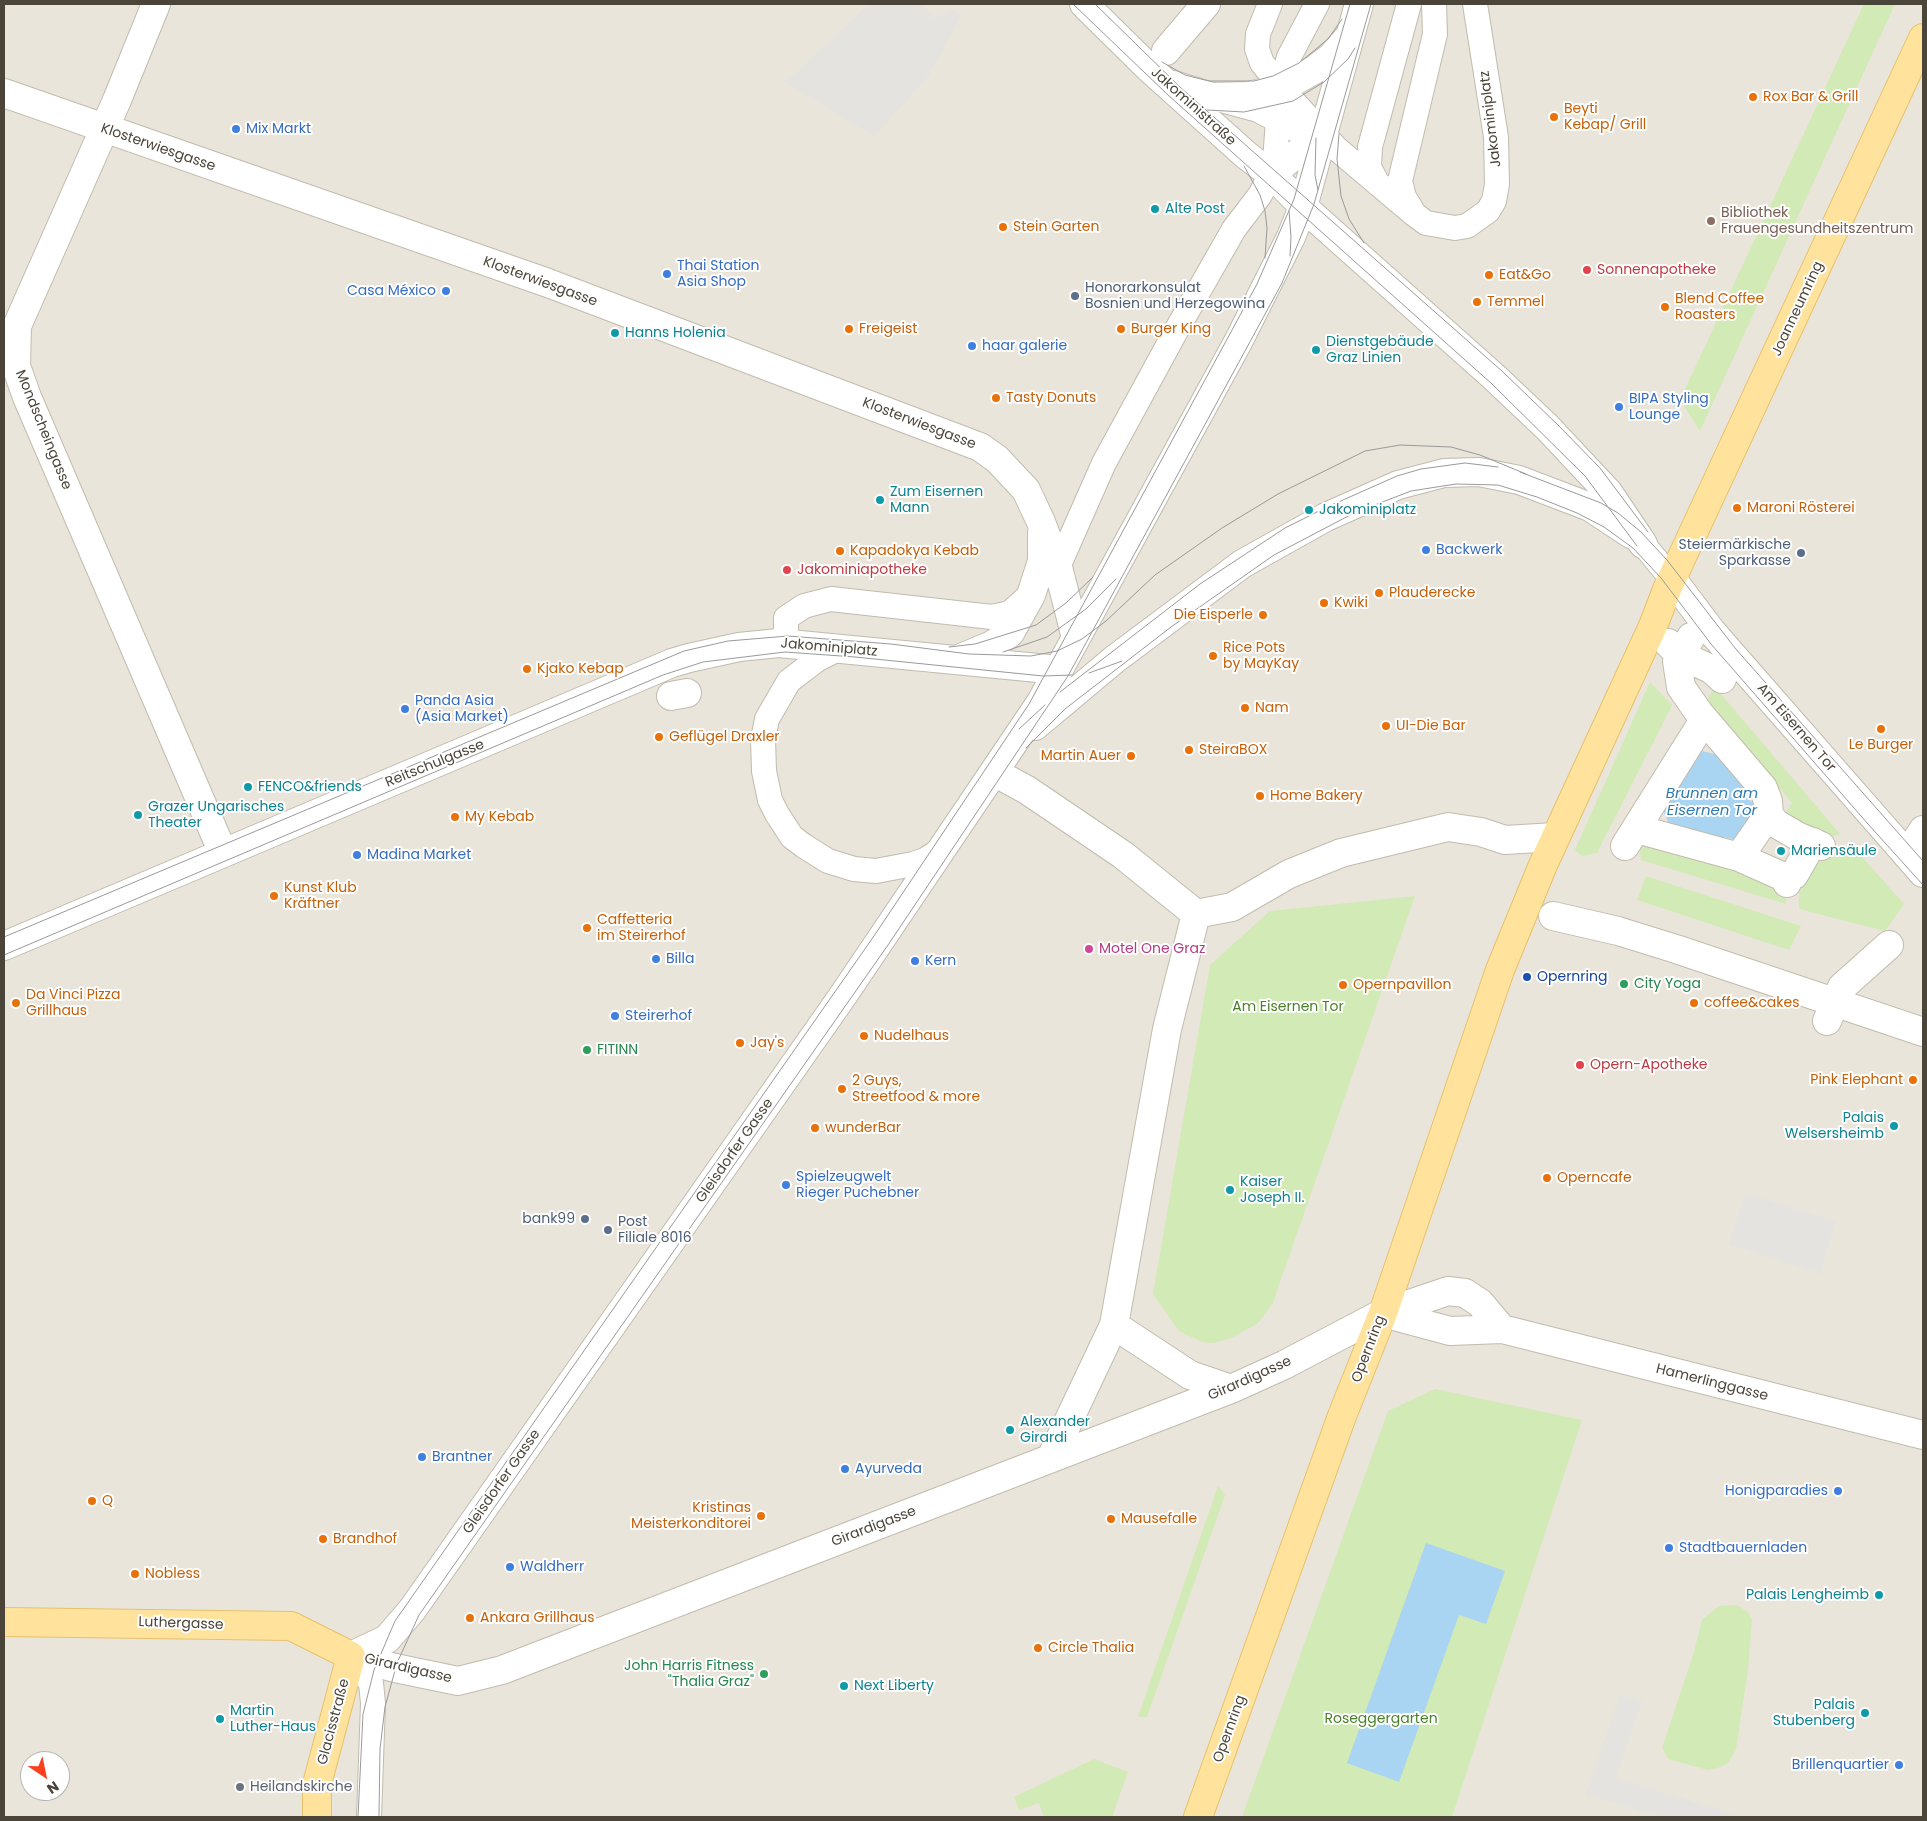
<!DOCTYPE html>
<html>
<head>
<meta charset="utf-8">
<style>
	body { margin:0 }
	#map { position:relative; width:1927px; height:1821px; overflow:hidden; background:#f6f3ec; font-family:Poppins,sans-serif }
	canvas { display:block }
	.frame { position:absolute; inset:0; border:5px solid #4b4439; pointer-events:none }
	.north { position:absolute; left:20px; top:1751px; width:50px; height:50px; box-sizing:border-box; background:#fff; border:1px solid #b7b4b0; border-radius:50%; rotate:146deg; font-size:14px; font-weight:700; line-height:20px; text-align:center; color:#4b4439 }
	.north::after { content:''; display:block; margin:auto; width:18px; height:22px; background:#fc3f1d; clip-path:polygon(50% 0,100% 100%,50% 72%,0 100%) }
</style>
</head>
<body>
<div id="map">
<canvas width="1927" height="1821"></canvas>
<div class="frame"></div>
<div class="north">N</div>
</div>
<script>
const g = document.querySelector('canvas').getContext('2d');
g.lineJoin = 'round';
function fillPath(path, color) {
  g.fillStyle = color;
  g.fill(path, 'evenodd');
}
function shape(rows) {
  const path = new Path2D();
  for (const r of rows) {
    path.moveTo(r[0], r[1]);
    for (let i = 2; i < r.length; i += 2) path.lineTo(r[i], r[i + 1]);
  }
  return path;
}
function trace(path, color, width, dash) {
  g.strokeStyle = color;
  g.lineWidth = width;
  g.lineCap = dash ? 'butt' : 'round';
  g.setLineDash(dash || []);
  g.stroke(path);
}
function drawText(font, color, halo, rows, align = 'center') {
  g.font = font + ' Poppins,sans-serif';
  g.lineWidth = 4;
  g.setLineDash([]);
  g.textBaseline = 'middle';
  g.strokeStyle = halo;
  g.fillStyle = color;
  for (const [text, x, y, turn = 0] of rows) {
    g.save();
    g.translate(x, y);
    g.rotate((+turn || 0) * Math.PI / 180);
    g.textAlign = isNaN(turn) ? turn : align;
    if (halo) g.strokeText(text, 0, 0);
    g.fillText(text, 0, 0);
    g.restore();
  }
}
const residential = shape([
	[4,4,1923,4,1923,1817,4,1817],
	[30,1761,60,1761,60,1791,30,1791]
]);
const green = shape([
	[1864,4,1895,4,1700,431,1680,400],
	[1650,682,1672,705,1597,853,1582,856,1575,850],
	[1714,686,1840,834,1819,840,1782,819,1792,803,1707,702],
	[1639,841,1745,875,1752,866,1775,882,1775,889,1779,894,1786,897,1786,904,1641,860],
	[1853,847,1904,904,1885,931,1799,909,1799,882,1819,853],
	[1646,876,1801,926,1789,950,1637,900],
	[1415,896,1272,1305,1257,1324,1231,1338,1214,1343,1202,1342,1179,1331,1153,1294,1210,965,1270,911],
	[1435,1389,1582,1420,1452,1817,1242,1817,1388,1411],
	[1218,1486,1225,1495,1147,1717,1138,1717],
	[1737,1605,1748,1612,1752,1620,1748,1670,1736,1749,1729,1762,1721,1767,1708,1770,1668,1759,1662,1748,1693,1655,1702,1620,1719,1606],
	[1094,1759,1128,1772,1112,1817,1044,1817,1039,1803,1019,1810,1014,1797]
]);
const parking = shape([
	[869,4,922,4,933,18,953,11,962,15,927,78,874,136,783,81,797,73],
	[1745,1193,1836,1221,1820,1274,1729,1244],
	[1620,1695,1642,1701,1616,1778,1737,1815,1736,1817,1662,1817,1585,1795]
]);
const water = shape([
	[1721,750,1755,791,1750,800,1757,809,1736,840,1724,837,1719,845,1666,829,1668,821,1663,811,1702,751,1714,754],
	[1426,1543,1505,1571,1486,1624,1459,1615,1399,1782,1347,1763]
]);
const lane = shape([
	[1270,4,1258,34,1257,49,1262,63,1293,101,1337,149,1414,214,1426,223,1455,228,1467,226,1488,211,1494,201,1497,184,1496,137,1475,4],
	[1221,100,1258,110,1323,144],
	[1378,184,1369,167,1370,147,1409,4],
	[1412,210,1404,197,1400,181,1435,34,1434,4],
	[1643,544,1672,579],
	[1051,576,1058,567,1104,463,1177,329,1234,229,1260,195,1271,174,1275,161,1279,106,1285,71,1289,57,1317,4],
	[779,643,786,632,786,618,804,606,831,599,992,617,1010,613,1030,595],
	[840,648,818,659,789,681,767,719,763,739,764,771,770,800,777,814,792,837,804,846,828,861,854,869,876,871,913,864,925,860,942,849],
	[351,1656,371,1683,373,1703,369,1817]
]);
const street = shape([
	[156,4,117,100,17,326,16,366,27,397,223,853],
	[1084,4,1149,68,1246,155,1271,174,1311,214,1493,376,1547,427,1608,492,1643,544],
	[1166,51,1206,4],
	[1174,85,1212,97,1248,96,1282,88,1314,70,1331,57,1348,38],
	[4,93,548,283,980,447,997,459,1026,490,1041,522,1058,567,1076,638],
	[1271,174,1322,134],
	[1672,579,1712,632,1923,873],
	[1691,637,1677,661,1681,687,1699,713,1763,788,1768,801,1769,814,1775,823,1799,837,1821,846],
	[1668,643,1680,655,1711,669,1722,679],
	[961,658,992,645,1010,633,1031,595,1042,561,1042,533],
	[671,696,687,693],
	[1035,726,1115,659,1242,564,1326,517,1398,485,1444,473,1479,472,1519,480,1590,507,1631,534],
	[994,772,1027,790,1123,855,1196,914],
	[1637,829,1739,857,1786,878,1787,883],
	[1625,846,1704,720],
	[1907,855,1923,830],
	[1739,857,1769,814],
	[1786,878,1794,875,1813,842],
	[1196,914,1232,907,1289,874,1341,853,1448,827,1481,832,1505,840,1555,837],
	[1553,916,1618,931,1676,949,1923,1032],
	[4,946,672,663,689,658,739,647,779,643,1059,670],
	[1827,1021,1842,987,1889,945],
	[1383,1313,1450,1331,1502,1329,1923,1435],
	[1114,1325,1190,1375,1231,1389],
	[1051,1458,1114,1325,1167,1029,1196,914],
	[351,1656,387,1639,412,1610,842,997,1041,702,1238,342,1291,237,1303,207,1359,4],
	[351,1656,395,1668,458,1681,502,1670,1231,1389,1284,1365,1383,1313,1448,1291,1465,1293,1480,1303,1502,1329]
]);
const primary = shape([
	[4,1622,291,1626,351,1656,317,1784,317,1817],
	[1198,1817,1342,1416,1383,1313,1500,970,1543,865,1653,626,1668,587,1923,38]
]);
const tram = shape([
	[1073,4,1168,95,1492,384,1585,476,1637,546],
	[1095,4,1181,88,1503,372,1559,426,1600,468,1648,532],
	[1162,62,1185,75,1209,81,1254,81,1273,76,1299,63,1328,39,1342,19],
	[1207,110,1244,112,1293,101,1324,82,1348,59,1355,48],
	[1339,134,1337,159,1341,196,1349,219,1364,243],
	[1316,138,1315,175,1318,190],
	[1244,166,1260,195,1265,211,1267,228,1265,258],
	[1289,211,1291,237,1290,256],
	[1520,472,1601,503,1618,513,1641,532,1667,560,1735,648,1923,861],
	[949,647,975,644,1036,625,1066,603,1093,577],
	[840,648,858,645],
	[1003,652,1047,637,1086,609,1116,579],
	[1089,673,1122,661],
	[1060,692,1200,584,1285,528,1325,508,1397,476,1421,469,1465,463,1498,467],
	[1019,729,1045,705],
	[1026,748,1065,709,1171,627,1274,555,1354,513,1411,491,1456,484,1498,485,1537,497,1577,513,1604,527,1633,548,1661,578,1711,644,1868,824,1923,885],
	[4,937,684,651,728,641,788,636,891,644,969,654,1031,656,1057,651,1082,639,1106,621,1155,575,1222,528,1278,494,1365,451,1400,445,1451,447,1480,455,1526,474],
	[4,955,663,675,703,662,785,652,855,657,1043,676,1072,675],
	[358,1817,363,1714,374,1670,395,1621,874,936,1029,704,1257,284,1294,199,1350,4],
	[379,1817,380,1749,385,1707,397,1663,419,1615,888,945,1068,676,1282,283,1314,204,1371,4]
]);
const markers = [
	[1753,97,5,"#e8710a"],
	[1554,117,5,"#e8710a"],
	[236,129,5,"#3f7fe0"],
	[1155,209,5,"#0f9aa8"],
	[1711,221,5,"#8d6e63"],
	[1003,227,5,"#e8710a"],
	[1587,270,5,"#e0444e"],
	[667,274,5,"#3f7fe0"],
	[1489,275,5,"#e8710a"],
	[446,291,5,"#3f7fe0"],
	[1075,296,5,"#5c6f8a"],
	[1477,302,5,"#e8710a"],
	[1665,307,5,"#e8710a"],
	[849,329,5,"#e8710a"],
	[1121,329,5,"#e8710a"],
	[615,333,5,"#0f9aa8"],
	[972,346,5,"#3f7fe0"],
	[1316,350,5,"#0f9aa8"],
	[996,398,5,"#e8710a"],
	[1619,407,5,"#3f7fe0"],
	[880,500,5,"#0f9aa8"],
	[1737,508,5,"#e8710a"],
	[1309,510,5,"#0f9aa8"],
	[1426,550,5,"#3f7fe0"],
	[840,551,5,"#e8710a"],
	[1801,553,5,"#5c6f8a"],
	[787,570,5,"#e0444e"],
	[1379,593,5,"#e8710a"],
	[1324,603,5,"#e8710a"],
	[1263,615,5,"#e8710a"],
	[1213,656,5,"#e8710a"],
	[527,669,5,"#e8710a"],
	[1245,708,5,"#e8710a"],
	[405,709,5,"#3f7fe0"],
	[1386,726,5,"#e8710a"],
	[1881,729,5,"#e8710a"],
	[659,737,5,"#e8710a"],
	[1189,750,5,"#e8710a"],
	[1131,756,5,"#e8710a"],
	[248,787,5,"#0f9aa8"],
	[1260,796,5,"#e8710a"],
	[138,815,5,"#0f9aa8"],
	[455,817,5,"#e8710a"],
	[1781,851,5,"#0f9aa8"],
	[357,855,5,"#3f7fe0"],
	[274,896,5,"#e8710a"],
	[587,928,5,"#e8710a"],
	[1089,949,5,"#d1479c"],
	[656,959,5,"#3f7fe0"],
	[915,961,5,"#3f7fe0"],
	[1527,977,5,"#1a4fb4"],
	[1624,984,5,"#2e9e5b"],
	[1343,985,5,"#e8710a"],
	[16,1003,5,"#e8710a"],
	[1694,1003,5,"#e8710a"],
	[615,1016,5,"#3f7fe0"],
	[864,1036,5,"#e8710a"],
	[740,1043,5,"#e8710a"],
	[587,1050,5,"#2e9e5b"],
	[1580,1065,5,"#e0444e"],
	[1913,1080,5,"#e8710a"],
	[842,1089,5,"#e8710a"],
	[1894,1126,5,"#0f9aa8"],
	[815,1128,5,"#e8710a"],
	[1547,1178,5,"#e8710a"],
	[786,1185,5,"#3f7fe0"],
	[1230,1190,5,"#0f9aa8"],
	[585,1219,5,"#5c6f8a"],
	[608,1230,5,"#5c6f8a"],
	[1010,1430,5,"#0f9aa8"],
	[422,1457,5,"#3f7fe0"],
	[845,1469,5,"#3f7fe0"],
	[1838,1491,5,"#3f7fe0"],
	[92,1501,5,"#e8710a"],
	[761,1516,5,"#e8710a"],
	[1111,1519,5,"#e8710a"],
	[323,1539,5,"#e8710a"],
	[1669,1548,5,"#3f7fe0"],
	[510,1567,5,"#3f7fe0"],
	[135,1574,5,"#e8710a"],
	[1879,1595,5,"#0f9aa8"],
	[470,1618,5,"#e8710a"],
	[1038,1648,5,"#e8710a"],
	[764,1674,5,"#2e9e5b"],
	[844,1686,5,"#0f9aa8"],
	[1865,1713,5,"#0f9aa8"],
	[220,1719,5,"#0f9aa8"],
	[1899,1765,5,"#3f7fe0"],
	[240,1787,5,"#6b7280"]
];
const foodNames = [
	["Rox Bar & Grill",1763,97],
	["Beyti",1564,109],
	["Kebap/ Grill",1564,125],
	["Stein Garten",1013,227],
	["Eat&Go",1499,275],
	["Blend Coffee",1675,299],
	["Roasters",1675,315],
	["Temmel",1487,302],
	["Freigeist",859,329],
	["Burger King",1131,329],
	["Tasty Donuts",1006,398],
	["Maroni Rösterei",1747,508],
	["Kapadokya Kebab",850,551],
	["Plauderecke",1389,593],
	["Kwiki",1334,603],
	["Die Eisperle",1253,615,"right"],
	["Rice Pots",1223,648],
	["by MayKay",1223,664],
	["Kjako Kebap",537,669],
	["Nam",1255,708],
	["UI-Die Bar",1396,726],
	["Geflügel Draxler",669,737],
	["Le Burger",1881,745,"center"],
	["SteiraBOX",1199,750],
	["Martin Auer",1121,756,"right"],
	["Home Bakery",1270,796],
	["My Kebab",465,817],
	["Kunst Klub",284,888],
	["Kräftner",284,904],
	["Caffetteria",597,920],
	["im Steirerhof",597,936],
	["Opernpavillon",1353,985],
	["Da Vinci Pizza",26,995],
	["Grillhaus",26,1011],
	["coffee&cakes",1704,1003],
	["Nudelhaus",874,1036],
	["Jay's",750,1043],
	["Pink Elephant",1903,1080,"right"],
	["2 Guys,",852,1081],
	["Streetfood & more",852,1097],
	["wunderBar",825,1128],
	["Operncafe",1557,1178],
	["Q",102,1501],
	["Kristinas",751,1508,"right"],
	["Meisterkonditorei",751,1524,"right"],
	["Mausefalle",1121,1519],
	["Brandhof",333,1539],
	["Nobless",145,1574],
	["Ankara Grillhaus",480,1618],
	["Circle Thalia",1048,1648]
];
const streetNames = [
	["Jakoministraße",1193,107,42],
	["Jakominiplatz",1491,119,-97],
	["Klosterwiesgasse",158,148,19],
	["Klosterwiesgasse",540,282,20],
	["Joanneumring",1798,309,-65],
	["Klosterwiesgasse",919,424,21],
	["Mondscheingasse",43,430,68],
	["Jakominiplatz",829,648,5],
	["Am Eisernen Tor",1796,728,49],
	["Reitschulgasse",435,764,-22],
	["Gleisdorfer Gasse",735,1151,-55],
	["Opernring",1369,1349,-69],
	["Girardigasse",1250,1379,-24],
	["Hamerlinggasse",1712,1383,14],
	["Gleisdorfer Gasse",502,1482,-55],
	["Girardigasse",874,1527,-21],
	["Luthergasse",181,1624,2],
	["Girardigasse",408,1669,13],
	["Glacisstraße",334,1722,-75],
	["Opernring",1230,1729,-70]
];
const shopNames = [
	["Mix Markt",246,129],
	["Thai Station",677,266],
	["Asia Shop",677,282],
	["Casa México",436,291,"right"],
	["haar galerie",982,346],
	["BIPA Styling",1629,399],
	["Lounge",1629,415],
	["Backwerk",1436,550],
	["Panda Asia",415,701],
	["(Asia Market)",415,717],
	["Madina Market",367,855],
	["Billa",666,959],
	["Kern",925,961],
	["Steirerhof",625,1016],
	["Spielzeugwelt",796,1177],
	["Rieger Puchebner",796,1193],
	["Brantner",432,1457],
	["Ayurveda",855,1469],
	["Honigparadies",1828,1491,"right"],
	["Stadtbauernladen",1679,1548],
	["Waldherr",520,1567],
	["Brillenquartier",1889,1765,"right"]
];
const cultureNames = [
	["Alte Post",1165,209],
	["Hanns Holenia",625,333],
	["Dienstgebäude",1326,342],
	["Graz Linien",1326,358],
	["Zum Eisernen",890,492],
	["Mann",890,508],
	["Jakominiplatz",1319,510],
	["FENCO&friends",258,787],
	["Grazer Ungarisches",148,807],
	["Theater",148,823],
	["Mariensäule",1791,851],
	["Palais",1884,1118,"right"],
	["Welsersheimb",1884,1134,"right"],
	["Kaiser",1240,1182],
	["Joseph II.",1240,1198],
	["Alexander",1020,1422],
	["Girardi",1020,1438],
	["Palais Lengheimb",1869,1595,"right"],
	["Next Liberty",854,1686],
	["Palais",1855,1705,"right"],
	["Stubenberg",1855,1721,"right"],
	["Martin",230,1711],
	["Luther-Haus",230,1727]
];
const educationNames = [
	["Bibliothek",1721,213],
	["Frauengesundheitszentrum",1721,229]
];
const healthNames = [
	["Sonnenapotheke",1597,270],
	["Jakominiapotheke",797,570],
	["Opern-Apotheke",1590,1065]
];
const serviceNames = [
	["Honorarkonsulat",1085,288],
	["Bosnien und Herzegowina",1085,304],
	["Steiermärkische",1791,545,"right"],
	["Sparkasse",1791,561,"right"],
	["bank99",575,1219,"right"],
	["Post",618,1222],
	["Filiale 8016",618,1238]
];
const hotelNames = [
	["Motel One Graz",1099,949]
];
const transitNames = [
	["Opernring",1537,977]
];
const leisureNames = [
	["City Yoga",1634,984],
	["FITINN",597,1050],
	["John Harris Fitness",754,1666,"right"],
	["\"Thalia Graz\"",754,1682,"right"]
];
const parkNames = [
	["Am Eisernen Tor",1288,1007],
	["Roseggergarten",1381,1719]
];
const worshipNames = [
	["Heilandskirche",250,1787]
];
const waterNames = [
	["Brunnen am",1712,794],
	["Eisernen Tor",1712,811]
];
fillPath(residential, '#eae5da');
fillPath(green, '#d2eab5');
fillPath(parking, '#e5e3e0');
fillPath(water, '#a9d4f2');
trace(lane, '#c2bbae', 26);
trace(street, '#c2bbae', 30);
trace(primary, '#e6c16a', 30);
trace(lane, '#fff', 24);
trace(street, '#fff', 28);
trace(primary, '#ffe39c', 28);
trace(tram, '#9a9a9a', 1);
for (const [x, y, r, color] of markers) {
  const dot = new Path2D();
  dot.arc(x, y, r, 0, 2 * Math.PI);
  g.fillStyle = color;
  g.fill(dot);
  trace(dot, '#fff', 2);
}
drawText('14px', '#c56008', '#fff', foodNames, 'left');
drawText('14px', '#4b4439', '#fff', streetNames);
drawText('14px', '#366cbe', '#fff', shopNames, 'left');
drawText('14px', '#0d838f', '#fff', cultureNames, 'left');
drawText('14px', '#785e54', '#fff', educationNames, 'left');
drawText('14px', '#be3a42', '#fff', healthNames, 'left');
drawText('14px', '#4e5e75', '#fff', serviceNames, 'left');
drawText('14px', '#b23c85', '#fff', hotelNames, 'left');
drawText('14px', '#164399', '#fff', transitNames, 'left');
drawText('14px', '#27864d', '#fff', leisureNames, 'left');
drawText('14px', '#4a7f2a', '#fff', parkNames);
drawText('14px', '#5b616d', '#fff', worshipNames, 'left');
drawText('italic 15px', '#2e7ab2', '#fff', waterNames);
</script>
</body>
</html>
